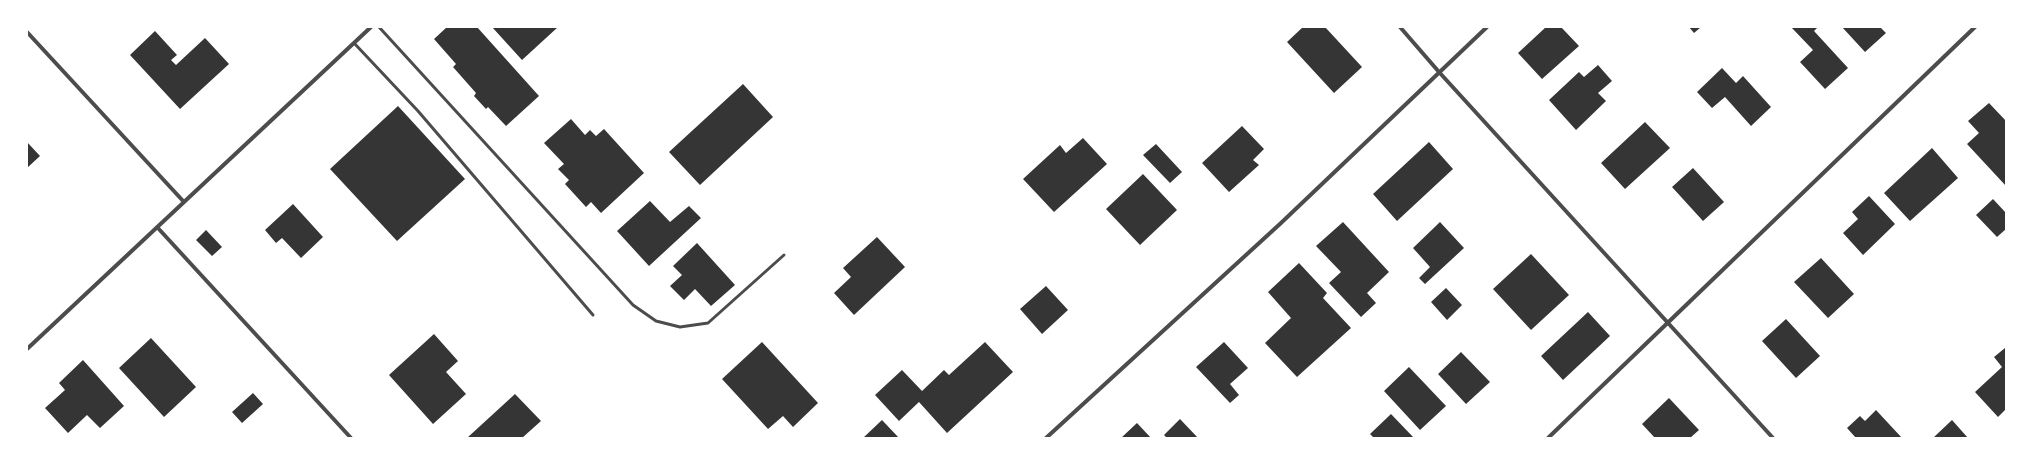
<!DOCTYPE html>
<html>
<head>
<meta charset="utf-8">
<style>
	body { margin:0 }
	#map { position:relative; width:2033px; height:465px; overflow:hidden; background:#fff; font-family:"Exo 2",sans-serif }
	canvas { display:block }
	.frame { position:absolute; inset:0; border:28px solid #fff; pointer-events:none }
</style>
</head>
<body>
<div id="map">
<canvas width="2033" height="465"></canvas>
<div class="frame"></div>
</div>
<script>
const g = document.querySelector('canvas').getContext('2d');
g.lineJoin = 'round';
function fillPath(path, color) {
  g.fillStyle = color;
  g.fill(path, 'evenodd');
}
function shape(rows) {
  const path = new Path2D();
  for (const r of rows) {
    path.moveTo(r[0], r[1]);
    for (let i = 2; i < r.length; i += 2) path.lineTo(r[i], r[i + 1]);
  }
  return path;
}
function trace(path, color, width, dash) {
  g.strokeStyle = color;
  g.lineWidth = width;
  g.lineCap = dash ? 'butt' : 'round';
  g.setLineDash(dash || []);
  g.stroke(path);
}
const building = shape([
	[447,27,477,27,539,96,506,126,488,107,486,109,474,96,476,93,453,67,456,64,434,39],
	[492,27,558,27,522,60],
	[1303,27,1325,27,1362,67,1334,93,1287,42],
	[1546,27,1561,27,1579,46,1542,79,1518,53],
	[1689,27,1701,27,1694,33],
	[1791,27,1818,27,1814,31,1848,68,1825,89,1800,62,1813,50],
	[1842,27,1880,27,1886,33,1865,52],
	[155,31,177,55,171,60,176,65,205,38,229,64,180,109,130,55],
	[1598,65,1612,81,1598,93,1606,101,1576,130,1549,100,1579,72,1584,77],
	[1722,68,1736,83,1743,76,1771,107,1751,126,1725,97,1712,108,1697,92],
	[743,84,773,117,700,185,669,152],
	[1989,103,2006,121,2006,186,1967,144,1979,133,1968,121],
	[398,106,465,179,397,241,330,169],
	[571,119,585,135,590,130,596,136,604,129,644,173,601,213,591,202,586,207,565,184,569,180,558,169,564,164,544,143],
	[1645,122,1670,148,1625,189,1601,163],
	[1242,126,1264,149,1253,160,1259,165,1229,192,1202,163],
	[1083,138,1107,164,1054,212,1023,179,1060,145,1066,153],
	[27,142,40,156,27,168],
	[1429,142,1453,169,1397,221,1373,194],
	[1156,144,1182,172,1170,183,1143,155],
	[1932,148,1958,178,1910,221,1884,193],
	[1693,168,1724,202,1703,221,1672,187],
	[1143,174,1177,210,1140,245,1106,209],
	[1869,196,1895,224,1863,255,1843,233,1858,219,1852,212],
	[1993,199,2006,213,2006,229,1997,237,1976,215],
	[650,201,670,222,689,206,701,218,649,266,617,231],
	[293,204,323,237,301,258,282,238,276,243,265,230],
	[1343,222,1389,272,1367,293,1376,303,1361,317,1329,283,1341,272,1316,246],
	[1440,222,1464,248,1425,284,1419,278,1430,267,1413,248],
	[206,230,222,247,212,256,196,240],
	[877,237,905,267,854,315,834,293,851,277,843,268],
	[697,243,735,285,711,306,695,289,684,300,670,286,682,275,673,266],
	[1531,254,1569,295,1531,330,1493,289],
	[1821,258,1854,294,1828,318,1794,282],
	[1299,263,1327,293,1323,298,1351,328,1297,377,1265,343,1291,318,1268,292],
	[1046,286,1068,310,1042,334,1020,309],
	[1446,288,1462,305,1447,320,1431,302],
	[1588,312,1610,336,1563,380,1541,356],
	[1786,319,1820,356,1796,378,1762,341],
	[434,334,458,361,446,372,466,394,433,424,389,375],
	[151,338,196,387,164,417,119,368],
	[762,342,818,403,793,427,783,416,768,429,722,379],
	[985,342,1013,372,947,433,919,402,899,421,875,395,902,370,922,391,944,370,949,375],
	[1224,342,1248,368,1230,384,1239,395,1230,403,1196,367],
	[2005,348,2006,409,1998,417,1975,392,2002,367,1994,357],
	[1461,352,1490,382,1466,404,1438,374],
	[83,360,124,406,100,428,87,415,68,433,45,408,65,390,59,383],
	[1409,367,1446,406,1420,430,1384,391],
	[253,393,263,404,242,423,232,412],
	[515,394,541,421,522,438,467,438],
	[1669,398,1699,430,1690,438,1655,438,1642,424],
	[1876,410,1902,438,1856,438,1847,428,1860,416,1865,421],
	[1391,414,1414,438,1374,438,1370,434],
	[1180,419,1198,438,1167,438,1164,435],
	[882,420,899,438,863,438],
	[1952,420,1968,438,1933,438],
	[1137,423,1151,438,1121,438]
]);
const service = shape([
	[379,27,633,305,656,321,680,327,708,323,784,255],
	[354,43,418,111,593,315]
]);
const minor = shape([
	[1400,27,1439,72,1773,438],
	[27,32,184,202],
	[157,227,351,438],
	[27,349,371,27],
	[1046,438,1281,223,1487,27],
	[1548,438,1975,27]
]);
fillPath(building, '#353535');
trace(service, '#4c4c4c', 3);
trace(minor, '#4c4c4c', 4);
</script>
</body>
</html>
